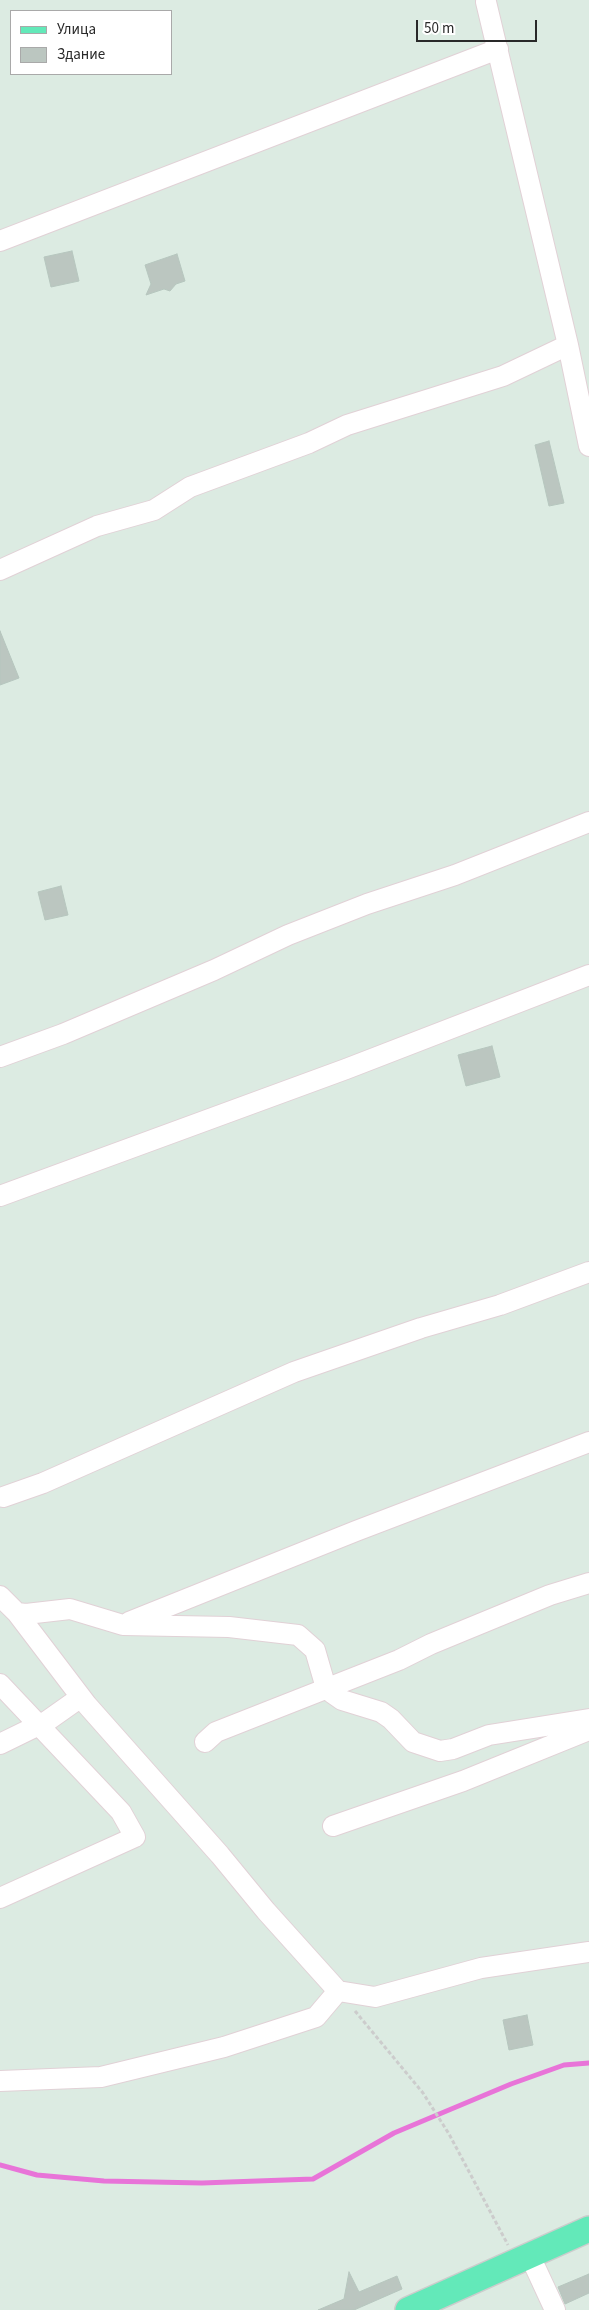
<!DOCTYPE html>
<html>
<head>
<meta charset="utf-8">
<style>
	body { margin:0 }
	#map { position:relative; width:589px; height:2310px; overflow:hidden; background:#dcebe2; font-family:"Source Sans 3",sans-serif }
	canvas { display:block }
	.legend { position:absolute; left:10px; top:10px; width:162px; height:65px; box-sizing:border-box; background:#fff; border:1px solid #a9a9a9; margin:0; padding:6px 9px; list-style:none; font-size:15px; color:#292929 }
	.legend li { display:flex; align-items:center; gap:10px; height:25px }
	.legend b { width:25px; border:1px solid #a9a9a9 }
	.scale { position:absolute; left:416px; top:20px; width:121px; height:22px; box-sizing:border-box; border:2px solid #292929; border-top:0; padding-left:6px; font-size:15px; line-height:18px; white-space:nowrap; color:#292929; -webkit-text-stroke:4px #fff; paint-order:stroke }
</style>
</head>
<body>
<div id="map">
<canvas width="589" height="2310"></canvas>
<ul class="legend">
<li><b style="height:6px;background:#63e9b9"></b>Улица</li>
<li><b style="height:14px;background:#bbc6c0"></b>Здание</li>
</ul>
<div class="scale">50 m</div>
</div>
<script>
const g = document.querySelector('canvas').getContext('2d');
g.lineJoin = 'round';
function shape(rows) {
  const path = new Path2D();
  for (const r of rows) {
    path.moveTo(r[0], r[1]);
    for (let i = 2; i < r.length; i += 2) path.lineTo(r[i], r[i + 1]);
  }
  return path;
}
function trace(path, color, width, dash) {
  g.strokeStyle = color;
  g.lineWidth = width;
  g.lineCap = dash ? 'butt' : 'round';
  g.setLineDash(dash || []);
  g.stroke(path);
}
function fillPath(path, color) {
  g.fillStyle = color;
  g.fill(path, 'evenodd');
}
const stream = shape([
	[0,2165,37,2175,104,2181,202,2183,313,2179,394,2133,511,2084,564,2065,589,2063]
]);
const building = shape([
	[72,251,79,281,51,287,44,257,72,251],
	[177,254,185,281,176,284,170,291,164,289,146,295,151,284,145,265,177,254],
	[549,441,564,503,549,506,535,445,549,441],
	[0,631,19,678,0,685,0,631],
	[61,886,68,915,45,920,38,892,61,886],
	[492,1046,500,1077,466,1086,458,1055,492,1046],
	[527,2015,533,2045,509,2050,503,2020,527,2015],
	[349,2272,359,2292,397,2276,402,2289,354,2310,318,2310,344,2299,349,2272],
	[589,2274,589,2293,565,2304,558,2287,589,2274]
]);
const path = shape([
	[355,2011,423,2093,449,2134,508,2245]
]);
const minor = shape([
	[486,2,568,345,589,446],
	[0,241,498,49],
	[0,570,97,526,154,510,190,487,309,443,347,425,503,376,568,345],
	[0,1057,63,1034,214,970,288,935,367,904,455,875,589,822],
	[0,1196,346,1069,589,975],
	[3,1497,43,1483,294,1372,421,1328,500,1305,589,1272],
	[0,1596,17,1613,87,1705,220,1855,266,1911,338,1991,375,1997,481,1968,589,1952],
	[17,1613,26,1614,70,1609,123,1625,229,1627,298,1635,315,1650,324,1681,332,1693,342,1700,381,1712,391,1719,413,1742,440,1751,453,1749,489,1735,589,1719],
	[129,1622,356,1531,589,1442],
	[0,1684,121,1812,135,1837,0,1898],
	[205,1742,216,1732,399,1660,431,1644,550,1595,589,1583],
	[0,1744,47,1721,81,1697],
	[333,1826,463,1781,589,1730],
	[0,2081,101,2077,224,2047,316,2017,338,1991],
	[530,2256,555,2310]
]);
const major = shape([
	[408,2310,589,2229]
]);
trace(stream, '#e874d8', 5);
fillPath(building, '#bbc6c0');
trace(building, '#b6c6be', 1);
trace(minor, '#e1d1d6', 22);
trace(major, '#ccc', 28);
trace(path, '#ccc', 3, [4, 2.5]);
trace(minor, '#fff', 20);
trace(major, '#63e9b9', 25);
</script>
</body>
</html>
